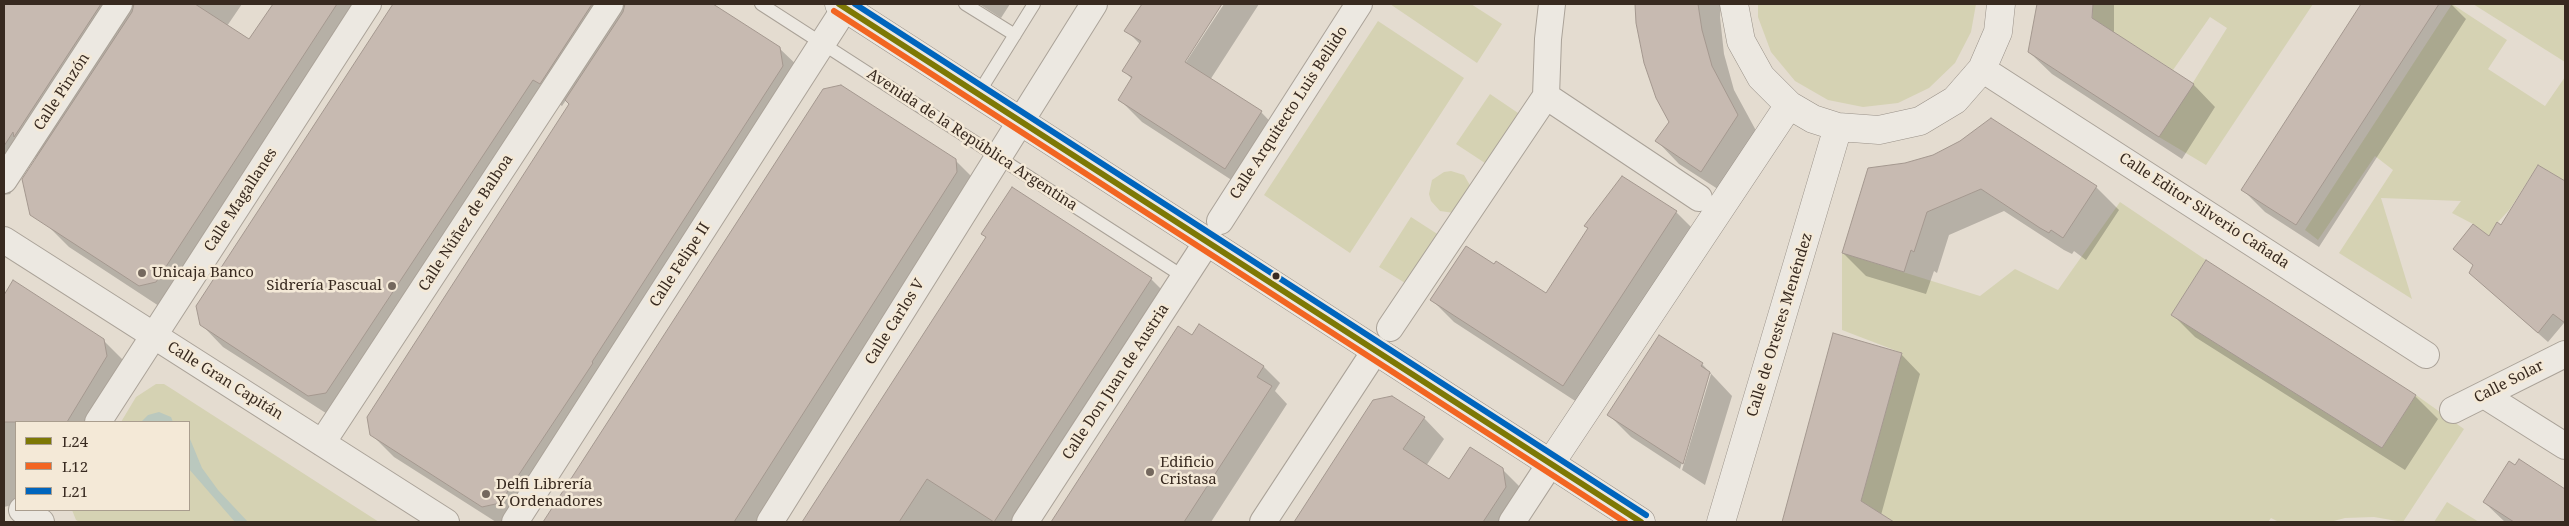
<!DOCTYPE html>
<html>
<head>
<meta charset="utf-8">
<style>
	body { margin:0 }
	#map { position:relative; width:2569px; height:526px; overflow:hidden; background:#e4dcd0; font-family:"Noto Serif",serif }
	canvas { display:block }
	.frame { position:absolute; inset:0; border:5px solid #382a20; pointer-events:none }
	.legend { position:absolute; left:15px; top:421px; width:175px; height:90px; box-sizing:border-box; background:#f4e9d7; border:1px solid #a99d8e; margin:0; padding:6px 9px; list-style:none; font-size:15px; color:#382a20 }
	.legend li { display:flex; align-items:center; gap:10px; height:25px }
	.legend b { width:25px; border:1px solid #a99d8e }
</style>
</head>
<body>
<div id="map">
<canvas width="2569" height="526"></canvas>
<div class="frame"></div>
<ul class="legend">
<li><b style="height:6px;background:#7d7805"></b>L24</li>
<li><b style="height:6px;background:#f26522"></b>L12</li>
<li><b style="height:6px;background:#0065bd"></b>L21</li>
</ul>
</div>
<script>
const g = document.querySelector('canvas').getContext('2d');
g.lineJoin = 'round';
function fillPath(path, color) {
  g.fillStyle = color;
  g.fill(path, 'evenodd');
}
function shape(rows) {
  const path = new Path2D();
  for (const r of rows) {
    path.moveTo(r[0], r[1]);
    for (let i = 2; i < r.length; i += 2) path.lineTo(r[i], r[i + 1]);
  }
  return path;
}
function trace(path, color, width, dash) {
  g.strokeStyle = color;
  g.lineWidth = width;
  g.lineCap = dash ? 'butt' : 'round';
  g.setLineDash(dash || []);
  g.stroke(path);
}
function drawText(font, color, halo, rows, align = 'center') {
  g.font = font + ' "Noto Serif",serif';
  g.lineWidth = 5;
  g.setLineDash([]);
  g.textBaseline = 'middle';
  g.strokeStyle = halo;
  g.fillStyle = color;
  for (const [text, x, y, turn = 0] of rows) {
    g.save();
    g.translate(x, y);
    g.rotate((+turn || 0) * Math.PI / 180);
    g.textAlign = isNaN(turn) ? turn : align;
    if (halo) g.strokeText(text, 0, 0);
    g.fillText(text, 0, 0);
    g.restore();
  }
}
const green = shape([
	[1390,4,1471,4,1502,24,1477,63],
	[1758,4,1976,4,1971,32,1955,63,1929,88,1898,103,1863,107,1828,100,1795,81,1771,52,1758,17],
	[2092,4,2313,4,2206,165,2159,137,2227,28,2210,17,2173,70,2093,19],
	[2452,4,2507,40,2488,69,2545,106,2565,77,2565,181,2538,165,2510,209,2498,222,2489,236,2473,224,2452,213,2461,201,2381,198,2412,299,2339,253,2393,170,2375,156,2318,240,2305,230],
	[2473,4,2565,4,2565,62],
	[1378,21,1464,78,1350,253,1264,195],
	[1490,94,1521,115,1488,165,1456,144],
	[1451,171,1464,175,1471,187,1454,213,1440,211,1431,201,1429,194,1432,180,1444,172],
	[2120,202,2206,260,2171,315,2382,448,2416,395,2464,429,2403,522,2374,517,2345,518,2330,522,2279,522,2271,518,2268,522,1894,522,1861,501,1902,353,1842,330,1842,253,1980,296,2015,269,2058,290],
	[1411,217,1442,237,1410,286,1379,267],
	[156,384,164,384,172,389,379,522,80,522,76,520,72,510,189,510,189,422,121,422,136,397],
	[2447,502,2479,522,2434,522]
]);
const water = shape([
	[159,412,171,417,173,422,141,422,148,415],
	[190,439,202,468,218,490,248,522,235,522,189,469]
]);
const shadow = shape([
	[4,4,242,4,227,26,250,41,274,4,374,4,162,308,69,247,47,225,37,159,34,156,10,194,4,195],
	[394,4,711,4,779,48,802,70,524,522,496,522,394,457,371,434,570,104,566,100,562,106,555,101,332,417,223,347,201,324,197,306],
	[979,4,1010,4,1001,18],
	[1143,4,1221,4,1180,67,1182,68,1224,4,1259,4,1210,80,1261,112,1283,135,1247,190,1142,122,1119,99,1132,79,1123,70,1140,44,1126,30],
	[1637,4,1721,4,1720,17,1724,54,1734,90,1760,138,1724,193,1679,164,1657,141,1670,122,1637,23],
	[2038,4,2114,4,2114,34,2193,84,2215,107,2182,159,2052,74,2029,52],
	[2363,4,2451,4,2466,19,2319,247,2265,212,2243,190],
	[823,90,955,160,976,181,768,522,544,522],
	[1991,119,2096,187,2119,210,2086,260,2074,251,2072,254,2064,250,2004,211,1949,235,1937,273,1934,271,1926,294,1866,276,1843,253,1905,165,1934,156,1961,142],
	[2538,167,2565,182,2565,324,2564,323,2548,342,2480,282,2474,266,2455,249,2490,238,2501,226],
	[1676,212,1698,234,1586,408,1454,322,1432,300,1546,295,1589,229,1586,226],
	[987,238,1151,279,1173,301,1030,522,803,522],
	[13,282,103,340,124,361,99,422,16,422,16,504,4,507,4,297],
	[2173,315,2415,396,2438,419,2405,470,2195,337],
	[1178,328,1192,337,1263,366,1280,383,1275,391,1287,404,1211,522,1053,522],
	[1834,334,1901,354,1920,374,1881,515,1892,522,1784,522],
	[1660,336,1702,364,1732,396,1705,485,1682,470,1711,374,1708,374,1680,469,1631,437,1609,415],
	[1374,401,1424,418,1444,439,1426,466,1450,481,1502,469,1523,490,1517,522,1296,522],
	[2519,461,2565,490,2565,522,2505,522,2484,502]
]);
const building = shape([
	[4,4,101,4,14,137,13,132,4,146,4,4],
	[134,4,195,4,249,39,273,4,337,4,156,282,139,286,30,215,22,179,132,12,134,4],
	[393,4,592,4,540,84,533,80,326,393,308,396,200,325,196,306,393,4],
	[625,4,713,4,780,47,783,66,592,362,593,363,500,503,482,507,370,435,367,417,569,104,565,100,623,12,625,4],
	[1142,4,1222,4,1185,62,1262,111,1225,169,1118,100,1132,77,1122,71,1141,41,1124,31,1142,4],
	[1635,4,1698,4,1702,30,1712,66,1738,115,1701,172,1655,141,1669,122,1656,98,1644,63,1636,23,1635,4],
	[2037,4,2093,4,2092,18,2194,84,2159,137,2028,52,2037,4],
	[2361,4,2439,4,2296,225,2241,190,2361,4],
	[841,85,956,159,957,172,734,522,543,522,823,89,841,85],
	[1991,118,2097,186,2063,238,2051,230,2049,233,2040,228,1981,189,1927,212,1914,252,1911,250,1904,272,1842,253,1868,168,1905,163,1933,155,1960,141,1991,118],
	[2538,165,2565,181,2565,323,2553,314,2538,333,2469,273,2473,265,2453,249,2473,224,2489,236,2497,222,2501,225,2538,165],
	[1622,176,1677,211,1563,386,1430,300,1466,246,1494,264,1496,261,1546,293,1588,228,1584,226,1622,176],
	[1012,187,1152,278,994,522,927,479,899,522,802,522,986,237,981,234,1012,187],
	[2206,260,2416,395,2382,448,2171,315,2206,260],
	[13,280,104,339,107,356,67,422,4,422,4,295,13,280],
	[1199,324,1264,366,1257,377,1272,386,1184,522,1051,522,1178,326,1192,335,1199,324],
	[1833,333,1902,353,1861,501,1894,522,1782,522,1833,333],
	[1659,335,1703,363,1701,366,1710,372,1683,464,1607,415,1659,335],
	[1392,396,1425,417,1403,449,1449,479,1470,447,1503,468,1506,487,1483,522,1294,522,1373,400,1392,396],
	[2519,459,2565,489,2565,522,2514,522,2483,502,2509,461,2515,465,2519,459]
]);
const lane = shape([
	[761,4,1184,277],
	[965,4,1015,35],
	[978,94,1034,4]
]);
const street = shape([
	[1982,69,2426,355],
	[1546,96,1699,198],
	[4,180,119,4],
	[1220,221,1359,4],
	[4,240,446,522],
	[1390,328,1546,96,1548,39,1552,4],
	[2484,395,2565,446],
	[2453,410,2565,354],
	[98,422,368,4],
	[322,443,610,4],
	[22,510,41,522],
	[515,522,845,8],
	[770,522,1094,4],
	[1025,522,1207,242],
	[1263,522,1375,351],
	[1512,522,1550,464]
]);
const secondary = shape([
	[839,4,1641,522],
	[1734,4,1741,41,1761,77,1789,105,1813,119,1838,127,1879,130,1920,121,1955,100,1982,69,1998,32,2001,4],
	[1550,464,1789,105],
	[1721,522,1838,127]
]);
const bus1 = shape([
	[839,4,1641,522]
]);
const bus2 = shape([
	[834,11,1625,522]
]);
const bus3 = shape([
	[855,4,1646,515]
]);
const markers = [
	[142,273,5,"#74685e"],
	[1276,276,4.5,"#382a20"],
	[392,286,5,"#74685e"],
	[1150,472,5,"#74685e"],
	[486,494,5,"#74685e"]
];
const streetNames = [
	["Calle Pinzón",62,92,-57],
	["Calle Arquitecto Luis Bellido",1289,113,-57],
	["Avenida de la República Argentina",972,140,33],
	["Calle Magallanes",241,200,-57],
	["Calle Editor Silverio Cañada",2204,211,33],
	["Calle Núñez de Balboa",466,223,-57],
	["Calle Felipe II",680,265,-57],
	["Calle Carlos V",895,322,-58],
	["Calle de Orestes Menéndez",1780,325,-73],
	["Calle Gran Capitán",225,381,32],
	["Calle Don Juan de Austria",1116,382,-57],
	["Calle Solar",2509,382,-27]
];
const poiNames = [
	["Unicaja Banco",152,273],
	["Sidrería Pascual",382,286,"right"],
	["Edificio",1160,463],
	["Cristasa",1160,480],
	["Delfi Librería",496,485],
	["Y Ordenadores",496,502]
];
fillPath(green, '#d5d2b3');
fillPath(water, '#bac8be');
fillPath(shadow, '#0003');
fillPath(building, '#c7bab1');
trace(building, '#a4988f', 1);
trace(lane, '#aaa298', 14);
trace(street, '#aaa298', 28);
trace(secondary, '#999188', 29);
trace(lane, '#ece8e1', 12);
trace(street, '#ece8e1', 26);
trace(secondary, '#ece8e1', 28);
trace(bus1, '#7d7805', 6);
trace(bus2, '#f26522', 6);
trace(bus3, '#0065bd', 6);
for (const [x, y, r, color] of markers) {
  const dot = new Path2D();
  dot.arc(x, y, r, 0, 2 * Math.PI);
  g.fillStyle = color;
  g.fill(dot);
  trace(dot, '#f4e9d7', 2);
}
drawText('15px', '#382a20', '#f4e9d7', streetNames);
drawText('15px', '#382a20', '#f4e9d7', poiNames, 'left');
</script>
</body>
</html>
